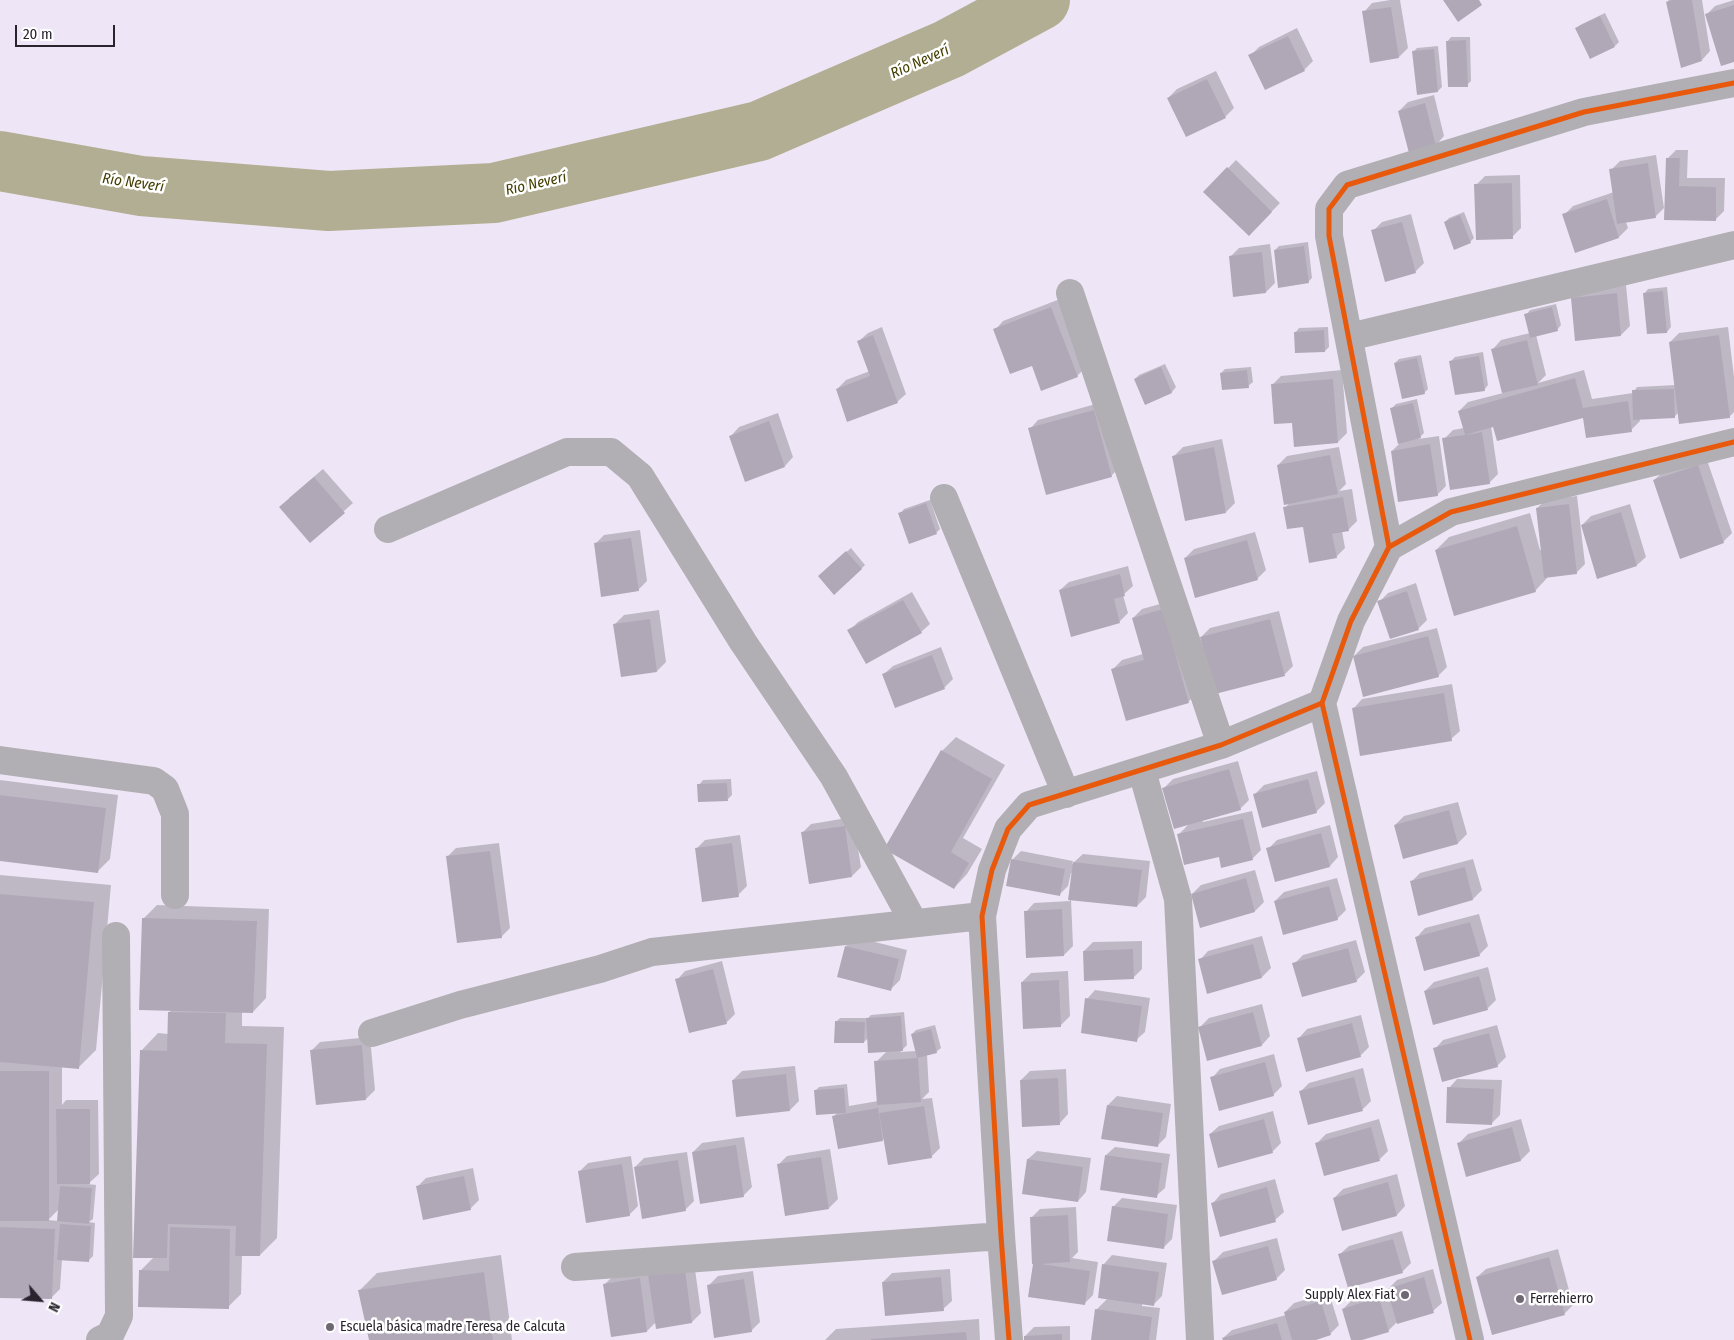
<!DOCTYPE html>
<html>
<head>
<meta charset="utf-8">
<style>
	body { margin:0 }
	#map { position:relative; width:1734px; height:1340px; overflow:hidden; background:#eee6f6; font-family:"Fira Sans Condensed",sans-serif }
	canvas { display:block }
	.north { position:absolute; left:15px; top:1275px; width:50px; height:50px; -webkit-text-stroke:4px #fff; paint-order:stroke; rotate:117deg; font-size:14px; font-weight:700; line-height:20px; text-align:center; color:#29232e }
	.north::after { content:''; display:block; margin:auto; width:18px; height:22px; background:#29232e; clip-path:polygon(50% 0,100% 100%,50% 72%,0 100%) }
	.scale { position:absolute; left:15px; top:25px; width:100px; height:22px; box-sizing:border-box; border:2px solid #29232e; border-top:0; padding-left:6px; font-size:15px; line-height:18px; white-space:nowrap; color:#29232e; -webkit-text-stroke:4px #fff; paint-order:stroke }
</style>
</head>
<body>
<div id="map">
<canvas width="1734" height="1340"></canvas>
<div class="north">N</div>
<div class="scale">20 m</div>
</div>
<script>
const g = document.querySelector('canvas').getContext('2d');
g.lineJoin = 'round';
function fillPath(path, color) {
  g.fillStyle = color;
  g.fill(path, 'evenodd');
}
function shape(rows) {
  const path = new Path2D();
  for (const r of rows) {
    path.moveTo(r[0], r[1]);
    for (let i = 2; i < r.length; i += 2) path.lineTo(r[i], r[i + 1]);
  }
  return path;
}
function trace(path, color, width, dash) {
  g.strokeStyle = color;
  g.lineWidth = width;
  g.lineCap = dash ? 'butt' : 'round';
  g.setLineDash(dash || []);
  g.stroke(path);
}
function drawText(font, color, halo, rows, align = 'center') {
  g.font = font + ' "Fira Sans Condensed",sans-serif';
  g.lineWidth = 5;
  g.setLineDash([]);
  g.textBaseline = 'middle';
  g.strokeStyle = halo;
  g.fillStyle = color;
  for (const [text, x, y, turn = 0] of rows) {
    g.save();
    g.translate(x, y);
    g.rotate((+turn || 0) * Math.PI / 180);
    g.textAlign = isNaN(turn) ? turn : align;
    if (halo) g.strokeText(text, 0, 0);
    g.fillText(text, 0, 0);
    g.restore();
  }
}
const shadow = shape([
	[1390,0,1400,0,1408,48,1399,57,1364,12,1372,3],
	[1669,0,1702,0,1710,51,1702,60,1667,2],
	[1734,0,1734,61,1706,15,1715,6],
	[1605,13,1619,42,1615,46,1590,58,1576,29,1580,25],
	[1297,28,1313,61,1304,70,1250,56,1259,47],
	[1451,37,1470,37,1471,81,1467,85,1447,42],
	[1438,46,1442,87,1438,91,1413,52,1417,48],
	[1216,71,1234,108,1225,117,1168,98,1177,89],
	[1434,95,1444,136,1436,145,1399,111,1408,102],
	[1676,150,1688,150,1687,178,1725,178,1724,211,1715,220,1666,219,1667,159],
	[1656,155,1664,208,1655,217,1626,222,1628,228,1619,237,1576,251,1564,215,1573,206,1614,192,1611,170,1620,161],
	[1236,160,1280,203,1249,235,1205,192],
	[1520,175,1521,228,1512,237,1476,185,1485,176],
	[1464,212,1474,238,1470,242,1445,222,1449,218],
	[1411,214,1424,263,1415,272,1373,231,1382,222],
	[1308,242,1312,278,1308,282,1275,250,1279,246],
	[1270,244,1275,283,1266,292,1230,257,1239,248],
	[1626,285,1630,326,1621,335,1572,298,1581,289],
	[1667,287,1671,327,1667,332,1648,333,1644,294,1648,289],
	[1060,299,1086,367,1077,376,1033,365,995,330,1003,321],
	[1556,304,1561,325,1557,330,1536,335,1546,375,1538,383,1584,370,1592,399,1633,393,1637,387,1676,385,1670,342,1679,333,1728,327,1734,377,1734,412,1729,417,1679,412,1674,417,1640,418,1640,421,1631,430,1584,416,1491,426,1498,474,1489,483,1444,439,1453,430,1464,428,1459,411,1468,402,1503,393,1493,349,1501,340,1530,333,1526,315,1530,310],
	[882,327,906,394,897,402,837,389,846,380,870,371,859,341,868,333],
	[1328,327,1329,347,1325,351,1295,333,1299,328],
	[1483,352,1488,385,1484,390,1451,361,1455,357],
	[1421,355,1428,389,1424,393,1395,363,1399,359],
	[1165,364,1176,387,1172,392,1146,403,1135,379,1139,375],
	[1251,367,1253,382,1248,386,1221,373,1225,369],
	[1342,370,1347,433,1338,442,1294,421,1272,385,1281,376],
	[1417,399,1424,433,1418,439,1439,436,1446,486,1437,495,1392,451,1400,443,1392,408,1396,404],
	[1103,402,1120,467,1111,476,1030,429,1038,420],
	[778,413,793,457,785,466,731,436,739,427],
	[1222,439,1235,503,1226,512,1174,456,1183,447],
	[1339,447,1346,484,1339,491,1352,489,1357,521,1348,530,1342,531,1345,548,1336,557,1285,508,1290,502,1278,465,1287,456],
	[1706,457,1732,533,1723,542,1654,480,1663,472],
	[323,469,353,503,310,541,289,498],
	[1577,496,1585,564,1576,573,1548,577,1535,591,1436,550,1449,537,1530,513,1540,550,1542,550,1537,508,1546,500],
	[930,500,940,529,936,533,900,514,904,509],
	[1630,504,1646,557,1637,565,1582,525,1591,516],
	[640,530,647,581,638,590,595,544,604,535],
	[1255,532,1266,570,1257,579,1185,558,1194,549],
	[851,548,865,565,861,569,824,572],
	[1128,566,1133,586,1123,595,1128,613,1119,622,1060,590,1069,582],
	[1416,583,1427,620,1418,629,1379,602,1388,593],
	[912,592,930,624,921,632,849,631,858,622],
	[1171,601,1197,693,1188,702,1113,669,1122,660,1143,654,1133,618,1142,609],
	[659,610,666,662,657,671,615,624,624,615],
	[1279,611,1293,666,1284,675,1201,637,1210,628],
	[1437,628,1447,667,1438,676,1354,656,1363,647],
	[941,647,953,679,944,688,884,674,893,666],
	[1452,684,1460,731,1451,739,1354,708,1362,699],
	[956,737,1005,765,963,838,982,849,967,874,954,888,886,849,942,751],
	[1238,761,1249,800,1240,809,1202,820,1203,822,1252,811,1261,850,1252,859,1220,856,1179,834,1189,824,1164,788,1173,779],
	[1317,771,1325,803,1316,812,1255,794,1264,785],
	[731,779,732,795,728,799,699,785,703,780],
	[0,780,118,795,110,859,97,872,0,860],
	[1458,802,1467,834,1458,843,1404,857,1395,825,1404,816],
	[853,817,861,867,852,876,802,833,811,824],
	[1330,825,1338,857,1330,866,1268,849,1277,840],
	[740,835,747,886,738,895,696,849,705,840],
	[499,843,510,928,501,937,447,857,456,848],
	[1021,851,1073,861,1072,864,1083,854,1150,861,1146,897,1137,906,1071,899,1073,946,1064,955,1026,912,1034,903,1070,901,1073,873,1071,873,1068,886,1059,895,1012,860],
	[1473,859,1482,890,1473,899,1411,882,1420,873],
	[1255,870,1264,902,1255,911,1192,894,1201,885],
	[0,875,111,885,96,1050,78,1068,62,1066,62,1105,66,1100,98,1100,99,1174,88,1184,96,1185,93,1219,89,1222,95,1223,93,1256,89,1260,62,1259,60,1289,51,1298,0,1296,0,1221,2,1220,0,1220],
	[60,1208,59,1221,48,1220],
	[1337,878,1346,910,1337,919,1275,901,1284,892],
	[157,905,269,909,266,998,253,1012,242,1011,242,1026,284,1027,277,1238,260,1255,242,1255,241,1294,228,1307,140,1271,154,1257,141,1051,158,1033,168,1034,169,1013,172,1009,143,919],
	[1479,914,1488,946,1479,955,1417,937,1425,928],
	[1262,936,1271,968,1262,977,1200,960,1208,951],
	[855,937,907,950,900,980,891,989,846,946],
	[1356,940,1365,972,1356,981,1294,964,1303,955],
	[1142,941,1142,969,1133,978,1084,951,1093,942],
	[722,961,735,1014,726,1023,677,980,685,971],
	[1488,967,1496,1000,1487,1009,1425,991,1434,982],
	[1068,971,1070,1016,1061,1025,1022,982,1031,973],
	[1095,990,1150,998,1145,1032,1136,1040,1087,999],
	[1262,1004,1270,1036,1262,1045,1200,1027,1209,1018],
	[904,1012,907,1045,900,1052,916,1051,912,1034,916,1030,935,1025,941,1048,936,1052,927,1054,929,1092,922,1099,932,1098,940,1148,931,1157,885,1138,882,1140,834,1116,838,1112,815,1091,819,1087,847,1084,849,1106,878,1101,876,1062,887,1051,869,1037,864,1042,836,1022,840,1018,868,1018,871,1015],
	[1361,1015,1369,1047,1360,1056,1299,1038,1307,1029],
	[1497,1025,1506,1057,1497,1066,1435,1049,1443,1040],
	[370,1037,375,1090,366,1099,317,1104,311,1051,320,1042],
	[1274,1054,1282,1086,1273,1095,1212,1078,1220,1069],
	[795,1066,799,1101,790,1110,733,1080,742,1071],
	[1363,1068,1371,1101,1363,1109,1300,1092,1309,1083],
	[1066,1069,1068,1114,1060,1123,1021,1080,1030,1071],
	[1457,1079,1502,1080,1500,1115,1491,1124,1449,1088],
	[1117,1096,1171,1104,1166,1137,1157,1146,1108,1105],
	[1273,1111,1281,1143,1272,1152,1210,1134,1219,1126],
	[1379,1119,1388,1151,1379,1160,1317,1143,1326,1134],
	[1521,1119,1530,1151,1521,1160,1467,1175,1459,1143,1468,1134],
	[744,1137,752,1187,743,1196,693,1152,702,1143],
	[1115,1147,1170,1154,1165,1188,1156,1196,1106,1155],
	[830,1149,838,1199,829,1208,778,1165,787,1156],
	[1037,1151,1091,1158,1086,1192,1078,1201,1028,1159],
	[687,1152,694,1201,685,1210,635,1167,644,1158],
	[631,1156,638,1206,629,1215,579,1172,588,1163],
	[473,1168,479,1200,470,1209,417,1187,426,1178],
	[1397,1174,1405,1206,1397,1215,1334,1198,1343,1189],
	[1275,1179,1284,1212,1275,1220,1213,1203,1221,1194],
	[1122,1198,1177,1205,1172,1239,1163,1248,1113,1207],
	[1076,1207,1078,1252,1072,1258,1098,1262,1093,1295,1084,1304,1034,1263,1031,1218,1040,1209],
	[1402,1231,1411,1263,1402,1272,1340,1254,1349,1246],
	[1277,1238,1285,1270,1276,1279,1214,1261,1223,1252],
	[1558,1249,1573,1305,1564,1314,1477,1277,1486,1269],
	[501,1255,512,1340,370,1340,360,1290,377,1273],
	[1112,1255,1167,1263,1162,1296,1153,1305,1142,1303,1142,1306,1160,1308,1156,1340,1092,1340,1096,1310,1107,1299,1099,1297,1104,1264],
	[694,1262,701,1313,692,1322,656,1322,647,1331,612,1336,604,1285,613,1276],
	[950,1269,952,1301,943,1309,883,1282,892,1273],
	[1433,1269,1442,1303,1433,1311,1398,1321,1388,1331,1358,1340,1353,1340,1343,1309,1352,1300,1388,1289,1397,1280],
	[753,1271,760,1322,751,1331,709,1285,718,1276],
	[1329,1293,1339,1325,1330,1334,1311,1340,1224,1340,1223,1338,1232,1330,1286,1315,1285,1312,1294,1303],
	[979,1319,980,1340,825,1340,836,1329],
	[1070,1326,1070,1340,1025,1340,1025,1336,1034,1327]
]);
const river = shape([
	[0,161,141,186,329,201,494,193,759,131,949,49,1040,0]
]);
const building = shape([
	[1443,0,1479,0,1482,5,1458,22],
	[1672,0,1692,0,1702,61,1681,68,1666,2],
	[1734,5,1734,62,1721,66,1705,14],
	[1391,7,1399,58,1370,63,1362,11],
	[1600,16,1615,47,1590,59,1575,28],
	[1288,36,1305,71,1265,90,1248,55],
	[1466,40,1468,87,1448,87,1446,41],
	[1434,49,1438,92,1417,95,1412,51],
	[1207,79,1226,118,1186,137,1167,98],
	[1425,103,1436,146,1409,153,1398,111],
	[1666,158,1680,158,1679,186,1716,187,1716,221,1664,220],
	[1648,163,1656,218,1617,224,1609,169],
	[1227,167,1272,212,1249,236,1203,192],
	[1512,183,1513,239,1476,240,1474,184],
	[1607,199,1619,238,1575,253,1562,214],
	[1460,215,1471,243,1454,250,1444,222],
	[1402,222,1416,273,1385,282,1371,230],
	[1304,246,1309,283,1278,288,1274,250],
	[1262,252,1266,293,1233,297,1229,256],
	[1663,291,1667,333,1647,334,1643,293],
	[1617,293,1621,336,1575,341,1571,298],
	[1051,307,1078,377,1041,391,1032,366,1010,374,993,329],
	[1552,307,1558,331,1530,338,1524,314],
	[1324,330,1325,352,1295,353,1294,332],
	[873,335,898,403,847,422,836,389,870,376,857,341],
	[1719,335,1730,418,1679,424,1669,342],
	[1527,340,1538,385,1502,393,1491,349],
	[1479,356,1485,391,1455,395,1449,361],
	[1417,358,1425,394,1402,399,1394,363],
	[1161,367,1172,393,1145,405,1134,379],
	[1247,370,1249,388,1222,390,1220,373],
	[1575,378,1583,408,1628,401,1632,432,1586,438,1583,418,1497,441,1493,427,1465,435,1482,432,1490,484,1450,490,1442,438,1465,435,1458,411],
	[1333,379,1338,443,1294,447,1292,423,1274,424,1271,384],
	[1674,389,1675,418,1633,420,1632,390],
	[1413,403,1421,438,1398,444,1390,408],
	[1094,410,1112,477,1046,495,1028,428],
	[769,421,785,467,745,482,729,436],
	[1430,444,1438,496,1398,502,1391,451],
	[1214,447,1226,513,1185,521,1172,456],
	[1330,455,1338,494,1284,505,1277,465],
	[1698,465,1724,543,1680,559,1653,480],
	[314,477,345,513,310,543,279,507],
	[1343,497,1349,531,1332,534,1337,558,1309,563,1303,527,1287,529,1283,507],
	[926,503,937,534,909,544,898,513],
	[1569,504,1577,574,1544,578,1536,508],
	[1621,512,1637,566,1597,579,1581,525],
	[1517,526,1536,592,1454,616,1435,550],
	[631,538,639,591,601,597,594,543],
	[1247,540,1258,580,1195,598,1184,558],
	[846,551,862,569,834,595,818,576],
	[1120,574,1125,596,1114,599,1120,623,1071,637,1059,590],
	[1407,591,1419,630,1390,639,1377,601],
	[903,600,922,633,866,664,847,630],
	[1163,609,1189,703,1126,721,1111,669,1144,660,1132,618],
	[650,619,657,672,621,677,613,624],
	[1270,619,1285,676,1215,694,1200,637],
	[1428,636,1439,677,1363,697,1353,656],
	[932,655,945,689,895,708,882,674],
	[1444,693,1452,741,1360,756,1352,708],
	[941,750,992,779,951,852,969,863,954,889,884,849],
	[1229,769,1241,810,1174,829,1162,788],
	[1308,779,1317,813,1262,828,1253,794],
	[727,783,728,801,698,802,697,784],
	[0,795,106,808,98,873,0,861],
	[1449,810,1458,844,1403,859,1394,825],
	[1243,819,1253,860,1221,868,1219,857,1184,865,1177,834],
	[845,826,852,877,809,884,801,832],
	[1321,833,1330,867,1275,882,1266,848],
	[732,843,739,897,702,902,695,848],
	[490,851,502,938,457,943,446,856],
	[1011,859,1065,869,1060,896,1006,886],
	[1073,862,1142,870,1137,907,1068,900],
	[1465,867,1473,900,1418,916,1410,881],
	[1246,878,1255,912,1200,928,1191,894],
	[1329,886,1338,920,1283,935,1274,901],
	[0,894,94,902,79,1069,0,1062],
	[1062,909,1064,956,1026,958,1024,911],
	[142,918,257,921,253,1013,139,1010],
	[1470,922,1480,956,1424,971,1415,937],
	[1253,944,1262,978,1207,994,1198,959],
	[845,946,899,959,891,991,837,977],
	[1348,948,1357,982,1302,997,1292,963],
	[1133,949,1134,979,1084,981,1083,951],
	[713,969,727,1024,689,1033,675,979],
	[1479,976,1488,1010,1433,1025,1424,991],
	[1059,980,1061,1027,1023,1029,1021,982],
	[1085,998,1142,1006,1137,1042,1081,1033],
	[168,1012,226,1013,225,1043,267,1044,260,1256,235,1256,236,1226,168,1224,167,1258,133,1258,140,1050,167,1051],
	[1253,1012,1262,1046,1207,1061,1198,1027],
	[901,1016,903,1051,868,1053,866,1018],
	[835,1021,865,1022,864,1043,834,1043],
	[1352,1023,1361,1057,1306,1072,1297,1038],
	[931,1029,937,1053,917,1058,911,1034],
	[1489,1033,1498,1067,1442,1082,1433,1048],
	[362,1045,366,1100,316,1105,310,1050],
	[918,1058,921,1102,877,1105,874,1061],
	[1265,1062,1274,1096,1219,1111,1210,1077],
	[0,1071,49,1071,49,1221,0,1221],
	[786,1074,790,1111,736,1117,732,1080],
	[1354,1077,1363,1111,1308,1125,1299,1091],
	[1058,1078,1060,1125,1022,1127,1020,1080],
	[1447,1087,1494,1089,1492,1125,1446,1123],
	[844,1088,846,1113,816,1115,814,1090],
	[1107,1105,1163,1113,1158,1147,1101,1139],
	[924,1106,932,1158,888,1165,879,1113],
	[878,1108,883,1141,838,1149,832,1116],
	[56,1109,90,1109,90,1184,57,1184],
	[1264,1119,1273,1153,1218,1168,1209,1134],
	[1371,1127,1380,1161,1324,1176,1315,1143],
	[1512,1127,1521,1161,1466,1177,1457,1143],
	[736,1145,744,1197,700,1204,692,1152],
	[1105,1155,1162,1163,1157,1198,1100,1190],
	[821,1157,829,1209,785,1216,777,1164],
	[1027,1159,1083,1167,1078,1202,1022,1194],
	[678,1160,686,1211,642,1219,634,1167],
	[622,1164,630,1216,586,1223,578,1171],
	[464,1176,471,1210,423,1220,416,1186],
	[1388,1182,1397,1216,1342,1231,1333,1198],
	[60,1186,92,1188,89,1224,57,1221],
	[1267,1187,1276,1222,1220,1237,1211,1203],
	[1112,1206,1168,1214,1164,1249,1107,1241],
	[1068,1215,1070,1262,1041,1264,1090,1271,1085,1305,1028,1297,1033,1264,1032,1264,1030,1217],
	[60,1224,91,1226,89,1262,57,1260],
	[0,1227,55,1229,52,1299,0,1298],
	[170,1227,230,1229,229,1309,138,1307,139,1270,169,1271],
	[1393,1239,1403,1273,1348,1288,1338,1254],
	[1268,1246,1277,1280,1222,1295,1212,1261],
	[1549,1257,1565,1315,1492,1335,1476,1277],
	[1102,1264,1159,1272,1154,1306,1098,1298],
	[685,1270,692,1323,656,1329,648,1275],
	[484,1272,493,1340,369,1340,358,1290],
	[941,1277,944,1311,885,1316,882,1282],
	[1424,1277,1434,1313,1397,1324,1387,1289],
	[640,1278,647,1332,611,1337,603,1284],
	[744,1279,752,1332,714,1338,707,1285],
	[1379,1297,1389,1332,1362,1340,1351,1340,1342,1309],
	[1321,1301,1331,1335,1316,1340,1292,1340,1284,1312],
	[1095,1309,1152,1317,1149,1340,1091,1340],
	[1277,1323,1282,1340,1223,1340,1222,1338],
	[966,1332,967,1340,871,1340,871,1339],
	[1062,1334,1062,1340,1024,1340,1024,1336]
]);
const minor = shape([
	[1070,293,1221,745],
	[1349,337,1734,245],
	[944,498,1066,794],
	[388,529,567,452,611,452,640,476,743,642,834,777,914,923],
	[1389,547,1329,236,1329,209,1347,185,1584,112,1734,83],
	[0,760,154,781,165,789,175,814,175,895],
	[1142,771,1178,899,1200,1340],
	[372,1033,460,1005,600,969,652,952,982,916],
	[575,1267,1001,1236],
	[100,1340,110,1335,119,1316,116,936],
	[1009,1340,1001,1236,982,916,992,870,1008,829,1029,805,1221,745,1322,703],
	[1470,1340,1322,703,1351,621,1389,547,1451,512,1734,442]
]);
const cycleway = shape([
	[1389,547,1329,236,1329,209,1347,185,1584,112,1734,83],
	[1009,1340,1001,1236,982,916,992,870,1008,829,1029,805,1221,745,1322,703],
	[1470,1340,1322,703,1351,621,1389,547,1451,512,1734,442]
]);
const markers = [
	[1405,1295,5,"#6e6774"],
	[1520,1299,5,"#6e6774"],
	[330,1327,5,"#6e6774"]
];
const poiNames = [
	["Supply Alex Fiat",1395,1295,"right"],
	["Ferrehierro",1530,1299],
	["Escuela básica madre Teresa de Calcuta",340,1327]
];
const waterNames = [
	["Río Neverí",920,62,-24],
	["Río Neverí",133,183,8],
	["Río Neverí",536,184,-13]
];
fillPath(shadow, '#0003');
trace(river, '#b2ae93', 60);
fillPath(building, '#b0a8b7');
trace(minor, '#b1aeb4', 28);
trace(cycleway, '#e8590c', 5);
for (const [x, y, r, color] of markers) {
  const dot = new Path2D();
  dot.arc(x, y, r, 0, 2 * Math.PI);
  g.fillStyle = color;
  g.fill(dot);
  trace(dot, '#fff', 2);
}
drawText('14px', '#29232e', '#fff', poiNames, 'left');
drawText('italic 15px', '#433e00', '#fff', waterNames);
</script>
</body>
</html>
